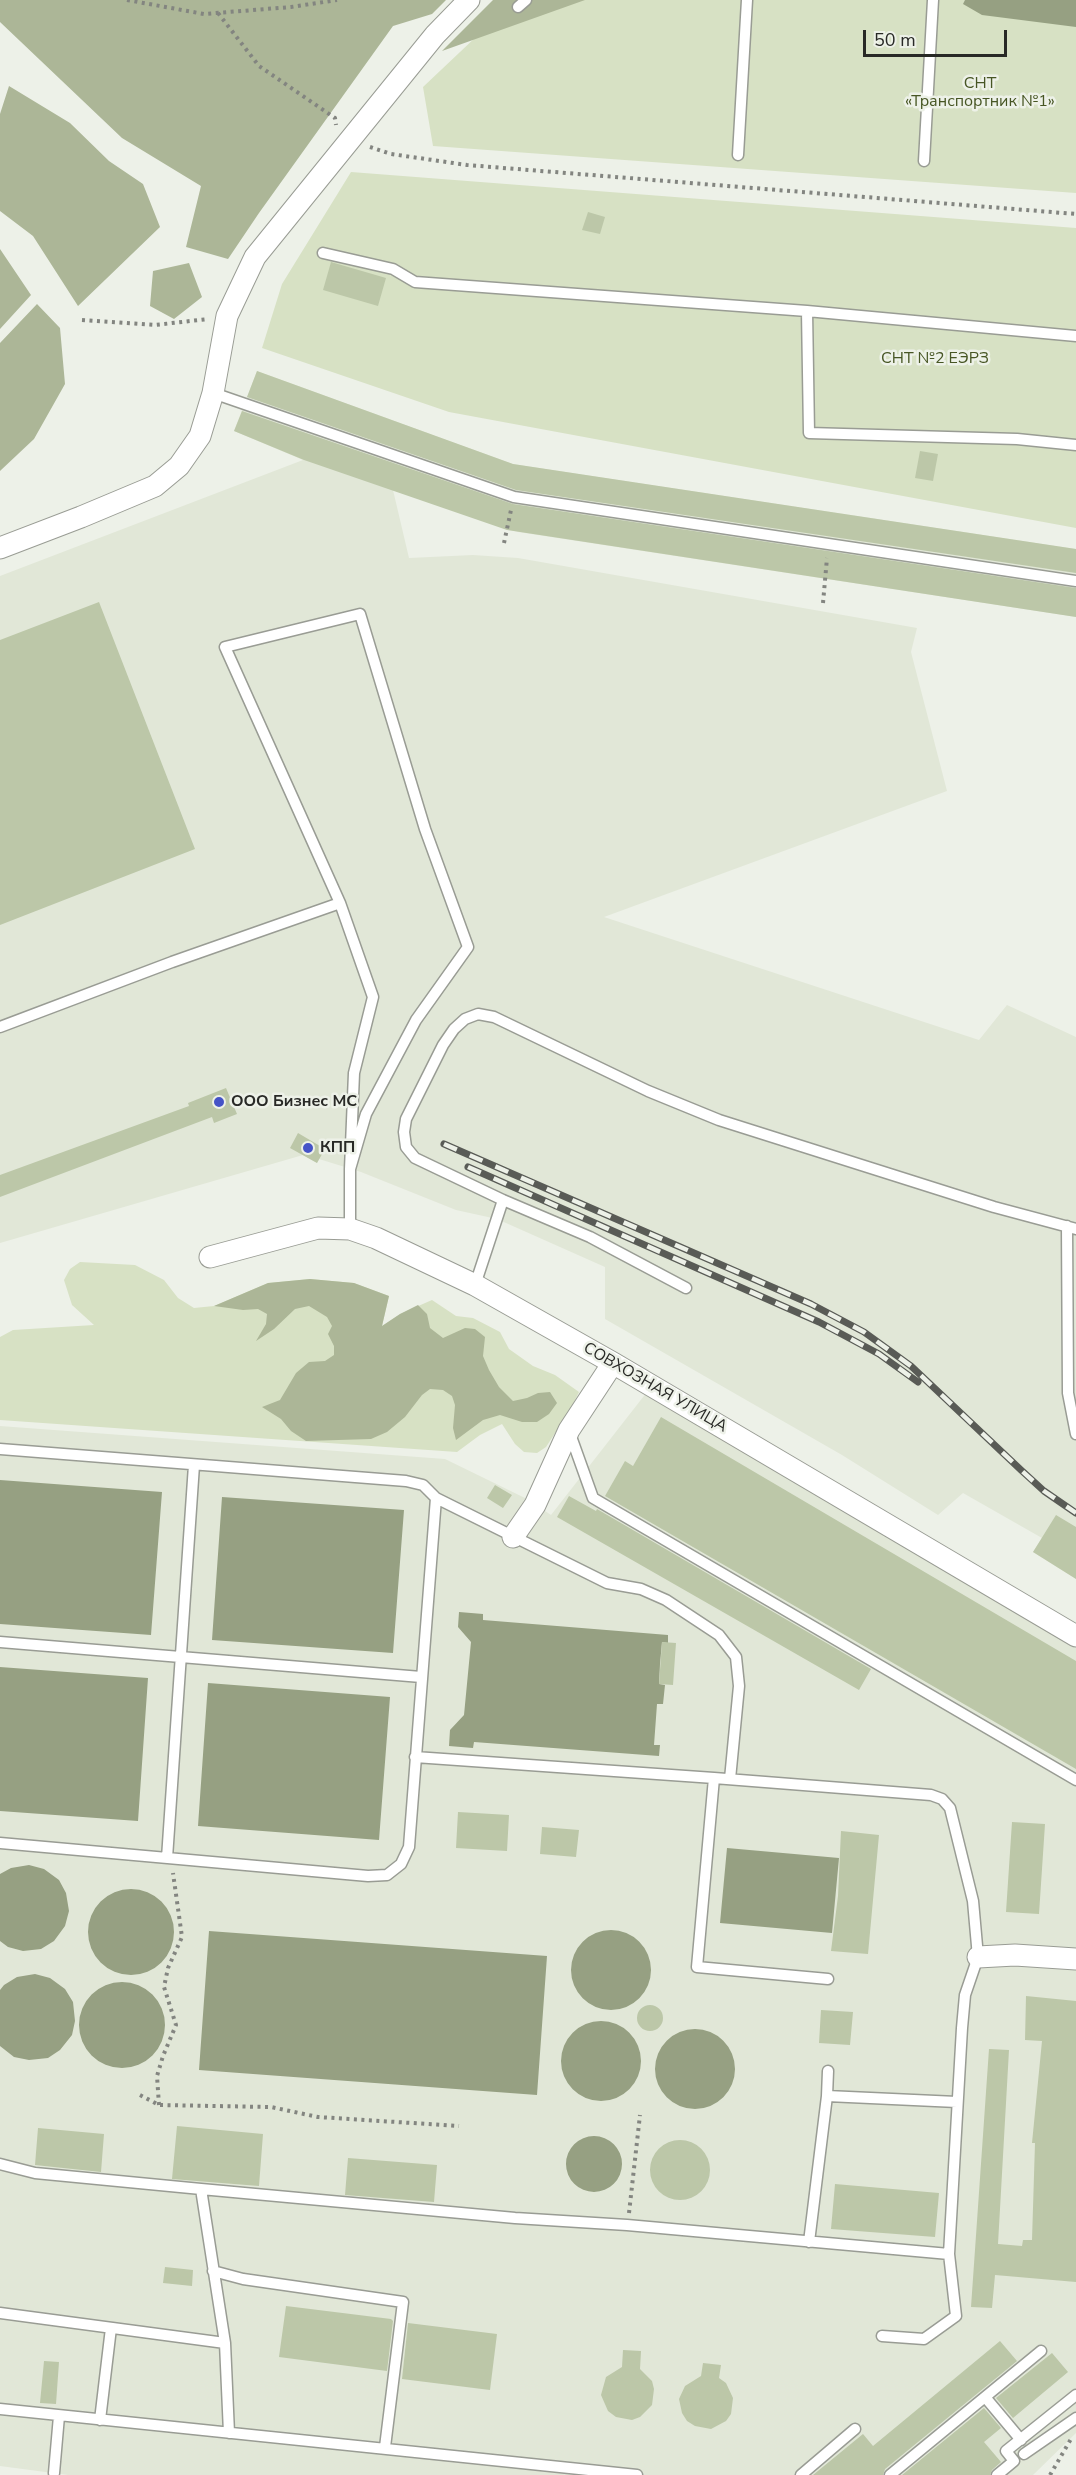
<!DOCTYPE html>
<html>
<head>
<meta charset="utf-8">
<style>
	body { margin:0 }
	#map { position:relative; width:1076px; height:2475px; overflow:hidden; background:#edf1e8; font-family:"Nunito Sans",sans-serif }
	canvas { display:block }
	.scale { position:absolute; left:863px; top:30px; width:144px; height:27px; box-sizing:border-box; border:3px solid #282926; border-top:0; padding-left:8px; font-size:18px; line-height:21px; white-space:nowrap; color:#282926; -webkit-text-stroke:4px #edf1e8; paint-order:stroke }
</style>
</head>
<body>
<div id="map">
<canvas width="1076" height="2475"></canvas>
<div class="scale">50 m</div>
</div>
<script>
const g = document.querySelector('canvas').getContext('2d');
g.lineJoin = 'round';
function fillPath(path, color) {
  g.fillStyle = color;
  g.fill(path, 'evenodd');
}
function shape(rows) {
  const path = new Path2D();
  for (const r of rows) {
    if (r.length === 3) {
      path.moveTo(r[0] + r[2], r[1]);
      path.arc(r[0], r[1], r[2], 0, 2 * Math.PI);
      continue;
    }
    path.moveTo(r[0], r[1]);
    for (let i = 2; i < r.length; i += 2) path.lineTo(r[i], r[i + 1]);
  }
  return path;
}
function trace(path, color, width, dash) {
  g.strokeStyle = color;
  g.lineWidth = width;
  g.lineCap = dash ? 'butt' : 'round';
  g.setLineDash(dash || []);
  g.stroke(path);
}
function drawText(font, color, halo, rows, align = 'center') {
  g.font = font + ' "Nunito Sans",sans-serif';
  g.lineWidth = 5;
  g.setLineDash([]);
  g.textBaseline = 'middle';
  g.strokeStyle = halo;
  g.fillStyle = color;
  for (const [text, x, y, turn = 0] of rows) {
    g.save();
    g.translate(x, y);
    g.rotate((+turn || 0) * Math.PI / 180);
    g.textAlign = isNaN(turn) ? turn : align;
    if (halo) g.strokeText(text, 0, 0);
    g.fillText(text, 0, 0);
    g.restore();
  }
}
const built = shape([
	[257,371,513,464,1076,549,1076,617,518,532,393,490,409,558,473,555,518,558,917,628,911,652,947,791,604,917,979,1040,1007,1005,1076,1037,1076,1579,1033,1552,1042,1538,963,1493,938,1515,842,1455,605,1319,605,1267,497,1219,456,1210,361,1172,319,1159,317,1163,303,1155,0,1243,0,576,303,460,234,431],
	[647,1392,1076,1646,1076,2433,1033,2475,68,2475,0,2466,0,1426,445,1459,527,1499,551,1515]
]);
const green = shape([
	[515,0,1076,0,1076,193,433,146,423,87],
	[351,172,1076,228,1076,528,449,412,262,348,282,284],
	[80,1262,135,1265,164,1280,178,1298,194,1308,214,1306,268,1283,310,1279,354,1283,389,1296,382,1326,400,1314,432,1300,456,1316,473,1318,500,1332,509,1349,533,1366,555,1375,579,1392,570,1410,546,1447,537,1453,524,1452,515,1444,502,1424,480,1435,457,1452,0,1420,0,1337,13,1330,94,1325,72,1305,64,1280,70,1269]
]);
const forest = shape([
	[0,0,446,0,432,14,393,26,259,213,228,259,186,247,201,186,122,138,0,22],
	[493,0,585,0,442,51],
	[9,86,70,123,109,161,143,184,160,227,78,306,33,236,0,211,0,114],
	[0,249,31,295,0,329],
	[189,263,202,297,174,319,150,306,153,271],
	[37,304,60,328,65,384,34,439,0,471,0,343],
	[310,1279,354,1283,389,1296,382,1326,400,1314,418,1305,427,1314,430,1328,443,1338,465,1328,475,1329,485,1337,483,1356,489,1370,499,1387,513,1401,527,1398,538,1393,550,1392,557,1403,549,1414,537,1422,522,1422,500,1415,483,1420,456,1440,453,1428,455,1405,452,1396,443,1390,430,1389,422,1395,405,1417,387,1432,371,1439,306,1441,291,1431,281,1419,262,1407,280,1400,296,1373,309,1362,325,1361,334,1355,334,1346,328,1334,332,1326,327,1317,309,1306,295,1309,274,1329,256,1341,266,1324,267,1314,258,1309,243,1310,214,1306,268,1283]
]);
const water = shape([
	[965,0,1076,0,1076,27,982,15,963,4],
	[0,1480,162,1492,151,1635,0,1624],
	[222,1497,404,1510,393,1653,212,1640],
	[459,1612,483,1614,483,1620,668,1635,668,1643,662,1642,660,1664,659,1684,665,1685,663,1704,657,1704,654,1745,660,1745,659,1756,474,1742,473,1748,449,1746,450,1730,464,1715,471,1642,458,1627],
	[0,1667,148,1678,138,1821,0,1811],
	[208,1683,390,1697,379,1840,198,1826],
	[727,1848,839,1858,832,1933,720,1923],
	[29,1865,44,1869,59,1880,66,1893,69,1911,65,1926,54,1941,41,1949,23,1951,8,1947,0,1941,0,1874,11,1868],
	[131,1932,43],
	[611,1970,40],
	[209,1931,547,1956,537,2095,199,2070],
	[35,1974,50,1978,65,1989,73,2002,75,2021,72,2035,60,2050,48,2058,29,2060,14,2057,0,2046,0,1990,4,1985,17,1977],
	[122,2025,43],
	[601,2061,40],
	[695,2069,40],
	[594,2164,28]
]);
const building = shape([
	[588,212,605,217,600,234,582,230],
	[331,262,386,278,378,306,323,290],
	[257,371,513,464,1076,549,1076,573,516,490,247,397],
	[242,411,513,504,1076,588,1076,617,507,530,304,460,234,431],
	[920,451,938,454,933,481,915,478],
	[99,602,195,849,0,925,0,640],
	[226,1088,237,1114,214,1123,212,1117,0,1197,0,1175,189,1106,188,1103],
	[298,1133,325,1149,317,1163,290,1148],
	[661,1417,1076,1661,1076,1769,605,1496,625,1461,633,1466],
	[495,1485,512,1495,503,1508,487,1498],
	[569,1496,596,1511,597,1509,871,1669,859,1690,557,1517],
	[1056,1515,1076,1527,1076,1579,1033,1552],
	[662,1642,676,1643,673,1685,659,1684],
	[458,1812,509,1815,507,1851,456,1848],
	[1012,1822,1045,1824,1039,1914,1006,1912],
	[542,1827,579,1830,576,1857,540,1854],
	[841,1831,879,1835,868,1954,831,1951,838,1896],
	[1026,1996,1076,2001,1076,2282,995,2275,992,2308,971,2307,989,2049,1009,2050,998,2244,1022,2246,1023,2240,1032,2240,1035,2143,1032,2143,1042,2041,1025,2040],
	[650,2018,13],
	[821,2010,853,2012,850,2045,819,2043],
	[177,2126,263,2134,259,2186,172,2179],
	[38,2128,104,2134,101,2172,35,2165],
	[680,2170,30],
	[348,2158,437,2165,434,2202,345,2195],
	[835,2184,939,2193,935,2237,831,2229],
	[165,2267,193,2270,192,2286,163,2283],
	[286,2306,391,2319,393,2321,387,2371,279,2357],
	[408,2323,497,2334,490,2390,402,2379],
	[1000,2341,1017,2361,885,2469,883,2475,813,2475,863,2434,873,2446],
	[623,2350,641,2351,640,2369,652,2381,654,2389,652,2405,640,2417,632,2420,616,2417,608,2411,601,2395,606,2377,622,2367],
	[1052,2353,1068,2372,1013,2418,996,2398],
	[44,2361,59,2362,56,2404,40,2403],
	[703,2363,721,2365,719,2378,726,2383,733,2398,731,2414,726,2421,711,2429,695,2426,687,2421,682,2413,679,2399,685,2386,701,2376],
	[984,2408,1001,2428,984,2442,1001,2462,992,2470,990,2475,902,2475]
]);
const path = shape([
	[127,0,204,14,291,7,337,0],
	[218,13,259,66,335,118,336,125],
	[370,147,391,154,467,165,1076,214],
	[82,320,155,325,208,319],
	[504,543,511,510],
	[823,603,827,558],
	[140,2095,159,2105,271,2107,318,2117,459,2126],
	[159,2105,157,2076,163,2056,176,2025,164,1987,168,1968,182,1937,173,1873],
	[629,2213,640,2115],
	[1050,2475,1071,2439]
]);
const service = shape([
	[518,7,526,0],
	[738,155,747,0],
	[924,161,933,0],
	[323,253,393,269,415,282,807,311,1076,336],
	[807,311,809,433,1017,439,1076,445],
	[213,393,514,497,1076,581],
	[0,1027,172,962,340,903],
	[1067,1226,1068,1393,1076,1434],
	[350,1229,350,1169,354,1073,373,997,340,903,225,647,360,614,425,829,468,947,416,1020,366,1114,350,1169],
	[475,1285,503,1200],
	[686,1288,590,1237,503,1200,415,1158,406,1147,404,1132,406,1119,443,1045,454,1029,465,1019,478,1014,494,1017,648,1091,719,1120,994,1207,1076,1229],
	[569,1431,593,1498,1076,1780],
	[0,1449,406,1481,423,1485,436,1498,607,1583,641,1589,666,1600,719,1635,736,1657,739,1686,730,1779],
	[0,1642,421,1677],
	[415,1757,714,1778],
	[0,1843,368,1876,387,1875,401,1864,409,1847,436,1498],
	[167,1858,194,1465],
	[827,2096,828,2071],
	[0,2164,35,2173,201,2189,515,2218,627,2225,949,2254,962,2028,965,1995,978,1957,973,1901,950,1808,942,1799,931,1795,714,1778,697,1967,828,1979],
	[201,2189,225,2343,229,2433],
	[809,2242,827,2096,957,2102],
	[213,2271,243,2279,403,2302,385,2447],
	[0,2313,225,2343],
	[882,2336,924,2339,956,2316,949,2254],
	[985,2397,1021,2440],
	[0,2409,637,2475],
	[100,2420,111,2328],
	[1024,2454,1076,2418],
	[54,2473,59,2416],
	[801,2475,855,2429],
	[890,2475,1041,2351],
	[997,2475,1014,2461,1006,2451,1076,2395]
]);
const minor = shape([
	[0,548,81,517,155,486,179,466,200,436,213,393,227,316,255,257,435,35,469,0],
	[210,1257,318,1228,350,1229,376,1238,475,1285,613,1363,1076,1636],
	[513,1537,535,1505,569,1430,613,1363],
	[978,1957,1015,1955,1076,1959]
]);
const rail = shape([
	[444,1144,811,1304,864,1332,911,1366,1021,1470,1044,1491,1076,1513],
	[468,1167,819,1322,879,1354,918,1382]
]);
const markers = [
	[219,1102,6,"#4553c7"],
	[308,1148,6,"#4553c7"]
];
const parkNames = [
	["СНТ",980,84],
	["«Транспортник №1»",980,102],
	["СНТ №2 ЕЭРЗ",935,359]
];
const poiNames = [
	["ООО Бизнес МС",231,1102],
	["КПП",320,1148]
];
const streetNames = [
	["СОВХОЗНАЯ УЛИЦА",655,1388,30]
];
fillPath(built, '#e1e7d7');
fillPath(green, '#d7e1c4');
fillPath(forest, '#acb697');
fillPath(water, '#96a082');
fillPath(building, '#bcc7a8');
trace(service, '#999c94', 13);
trace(minor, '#999c94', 23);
trace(path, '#838580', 4, [3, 4.5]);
trace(service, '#fff', 10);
trace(minor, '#fff', 21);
trace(rail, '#595b56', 7);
trace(rail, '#edf1e8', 4.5, [14]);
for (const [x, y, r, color] of markers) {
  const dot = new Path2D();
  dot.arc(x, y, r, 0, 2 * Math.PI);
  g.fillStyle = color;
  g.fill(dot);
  trace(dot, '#edf1e8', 2);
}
drawText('16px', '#475624', '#edf1e8', parkNames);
drawText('bold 16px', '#282926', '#edf1e8', poiNames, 'left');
drawText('16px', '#282926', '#edf1e8', streetNames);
</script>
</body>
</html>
